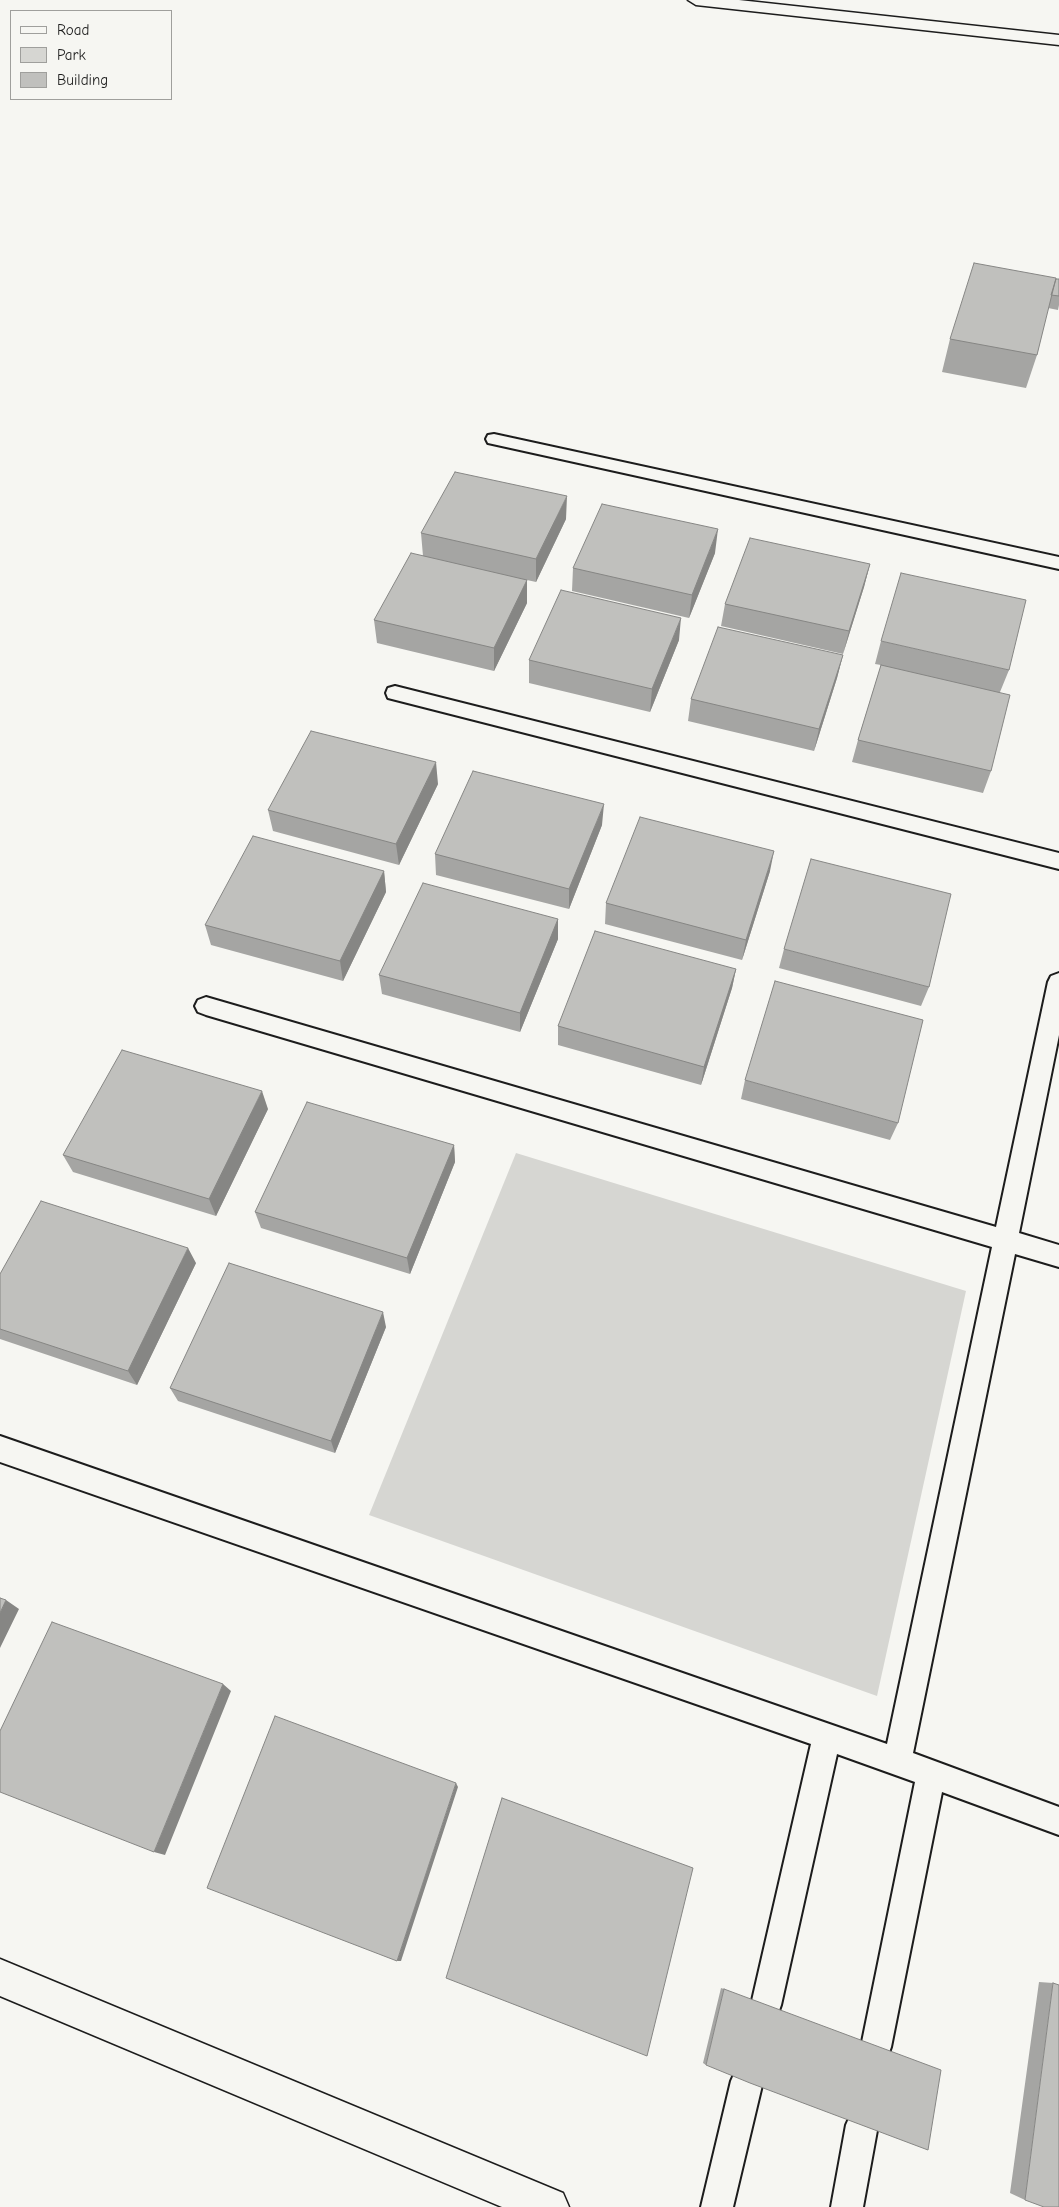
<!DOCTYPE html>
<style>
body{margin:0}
#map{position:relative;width:1059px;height:2207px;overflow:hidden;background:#f6f6f2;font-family:"Comic Neue",sans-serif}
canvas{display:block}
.legend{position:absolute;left:10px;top:10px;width:162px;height:90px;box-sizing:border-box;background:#f6f6f2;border:1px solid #9f9f9c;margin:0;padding:6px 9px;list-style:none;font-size:15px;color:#1c1c1c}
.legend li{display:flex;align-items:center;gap:10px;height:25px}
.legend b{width:25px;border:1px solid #9f9f9c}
</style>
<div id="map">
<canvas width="1059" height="2207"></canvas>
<ul class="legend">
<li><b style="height:6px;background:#f6f6f2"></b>Road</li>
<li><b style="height:14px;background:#d6d6d2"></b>Park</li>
<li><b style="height:14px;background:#c0c0bd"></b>Building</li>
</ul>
</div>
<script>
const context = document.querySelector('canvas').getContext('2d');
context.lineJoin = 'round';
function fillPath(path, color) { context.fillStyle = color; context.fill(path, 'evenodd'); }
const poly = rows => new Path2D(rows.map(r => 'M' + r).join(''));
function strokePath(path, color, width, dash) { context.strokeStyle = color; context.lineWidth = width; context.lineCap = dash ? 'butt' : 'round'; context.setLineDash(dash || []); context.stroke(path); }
const green = poly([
 [516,1153,966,1291,877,1696,369,1515]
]);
const service = poly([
 [494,434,1059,557,1059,569,488,443,486,439,488,435,494,434],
 [395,686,1059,853,1059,869,388,698,386,693,388,688,395,686],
 [1059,973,1059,1035,1019,1233,1059,1245,1059,1267,1015,1254,913,1753,1059,1807,1059,1835,942,1792,891,2047,887,2058,876,2062,865,2058,861,2047,915,1782,837,1754,781,2005,777,2016,766,2020,755,2016,751,2005,811,1744,0,1462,0,1436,887,1744,992,1247,206,1015,198,1012,195,1006,198,1000,206,997,996,1227,1048,982,1051,976,1059,973],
 [747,2065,758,2070,763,2081,733,2207,701,2207,731,2081,736,2070,747,2065],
 [862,2109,873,2114,878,2125,863,2207,831,2207,846,2125,851,2114,862,2109]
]);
const minor = poly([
 [688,0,739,0,1059,35,1059,45,696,5,688,0],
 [0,1959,563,2193,569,2207,502,2207,0,1996,0,1959]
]);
const wall = poly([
 [1056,279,1059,279,1059,305,1058,310,1048,308,1037,355,1026,388,942,372,950,339],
 [566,519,536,582,527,580,527,603,494,671,377,643,374,620,423,556,421,533],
 [715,553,689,618,572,591,573,568],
 [870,564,864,587,843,654,721,626,725,604],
 [679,640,650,712,529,683,529,660],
 [881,641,1009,670,1000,692,991,771,983,793,852,762,858,740,881,665,875,664],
 [843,655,837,678,814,751,688,721,691,699],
 [438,784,399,865,273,831,268,810],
 [602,825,569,909,436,875,435,854],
 [384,871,386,892,343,981,211,945,205,925],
 [770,871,742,960,605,924,606,903],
 [558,919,558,939,520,1032,382,994,379,975],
 [784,949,929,987,921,1006,779,968],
 [736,969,732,988,701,1085,558,1045,558,1026],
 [745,1080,898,1123,890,1140,741,1099],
 [268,1109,216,1216,73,1172,63,1155],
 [454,1145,455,1162,410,1274,261,1228,255,1212],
 [196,1263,137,1385,0,1339,0,1274],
 [386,1327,335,1453,178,1401,170,1388],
 [1039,1982,1053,1983,1025,2200,1010,2193],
 [721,1988,724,1989,706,2065,703,2063]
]);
const shadedWall = poly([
 [567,496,566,519,536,582,536,559],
 [718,529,715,553,689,618,692,595],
 [870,564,864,587,843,654,849,631],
 [527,580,527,603,494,671,494,648],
 [681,618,679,640,650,712,652,689],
 [843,655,837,678,814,751,819,729],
 [436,762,438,784,399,865,396,844],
 [604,804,602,825,569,909,569,889],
 [774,851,770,871,742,960,746,940],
 [384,871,386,892,343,981,340,961],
 [558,919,558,939,520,1032,520,1013],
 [736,969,732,988,701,1085,704,1067],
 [262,1091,268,1109,216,1216,209,1199],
 [454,1145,455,1162,410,1274,407,1258],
 [188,1248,196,1263,137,1385,128,1371],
 [383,1312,386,1327,335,1453,331,1441],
 [6,1600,19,1609,0,1648,0,1613],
 [223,1684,231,1691,165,1855,154,1852],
 [456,1783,458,1787,401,1961,397,1961]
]);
const building = poly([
 [974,263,1056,278,1037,355,950,339,974,263],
 [1056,279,1059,279,1059,296,1051,295,1056,279],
 [455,472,567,496,536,559,421,533,455,472],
 [602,504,718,529,692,595,573,568,602,504],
 [750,538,870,564,849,631,725,604,750,538],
 [411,553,527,580,494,648,374,620,411,553],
 [901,573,1026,600,1009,670,881,641,901,573],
 [561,590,681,618,652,689,529,660,561,590],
 [718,627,843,655,819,729,691,699,718,627],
 [881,665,1010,695,991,771,858,740,881,665],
 [311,731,436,762,396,844,268,810,311,731],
 [473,771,604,804,569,889,435,854,473,771],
 [640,817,774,851,746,940,606,903,640,817],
 [253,836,384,871,340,961,205,925,253,836],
 [811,859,951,894,929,987,784,949,811,859],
 [423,883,558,919,520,1013,379,975,423,883],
 [595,931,736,969,704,1067,558,1026,595,931],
 [775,981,923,1020,898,1123,745,1080,775,981],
 [122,1050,262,1091,209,1199,63,1155,122,1050],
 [307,1102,454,1145,407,1258,255,1212,307,1102],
 [41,1201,188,1248,128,1371,0,1329,0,1274,41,1201],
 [229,1263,383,1312,331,1441,170,1388,229,1263],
 [0,1598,6,1600,0,1613,0,1598],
 [52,1622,223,1684,154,1852,0,1792,0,1731,52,1622],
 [275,1716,456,1783,397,1961,207,1888,275,1716],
 [502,1798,693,1868,647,2056,446,1978,502,1798],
 [1053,1983,1059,1985,1059,2207,1044,2207,1025,2200,1053,1983],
 [724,1989,941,2070,928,2150,750,2083,706,2065,724,1989]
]);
fillPath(green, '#d6d6d2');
strokePath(service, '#1c1c1c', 4);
strokePath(minor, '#1c1c1c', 3);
fillPath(service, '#f6f6f2');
fillPath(minor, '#f6f6f2');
fillPath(wall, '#a5a5a3');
fillPath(shadedWall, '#868684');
fillPath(building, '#c0c0bd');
strokePath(building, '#868684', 1);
</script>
